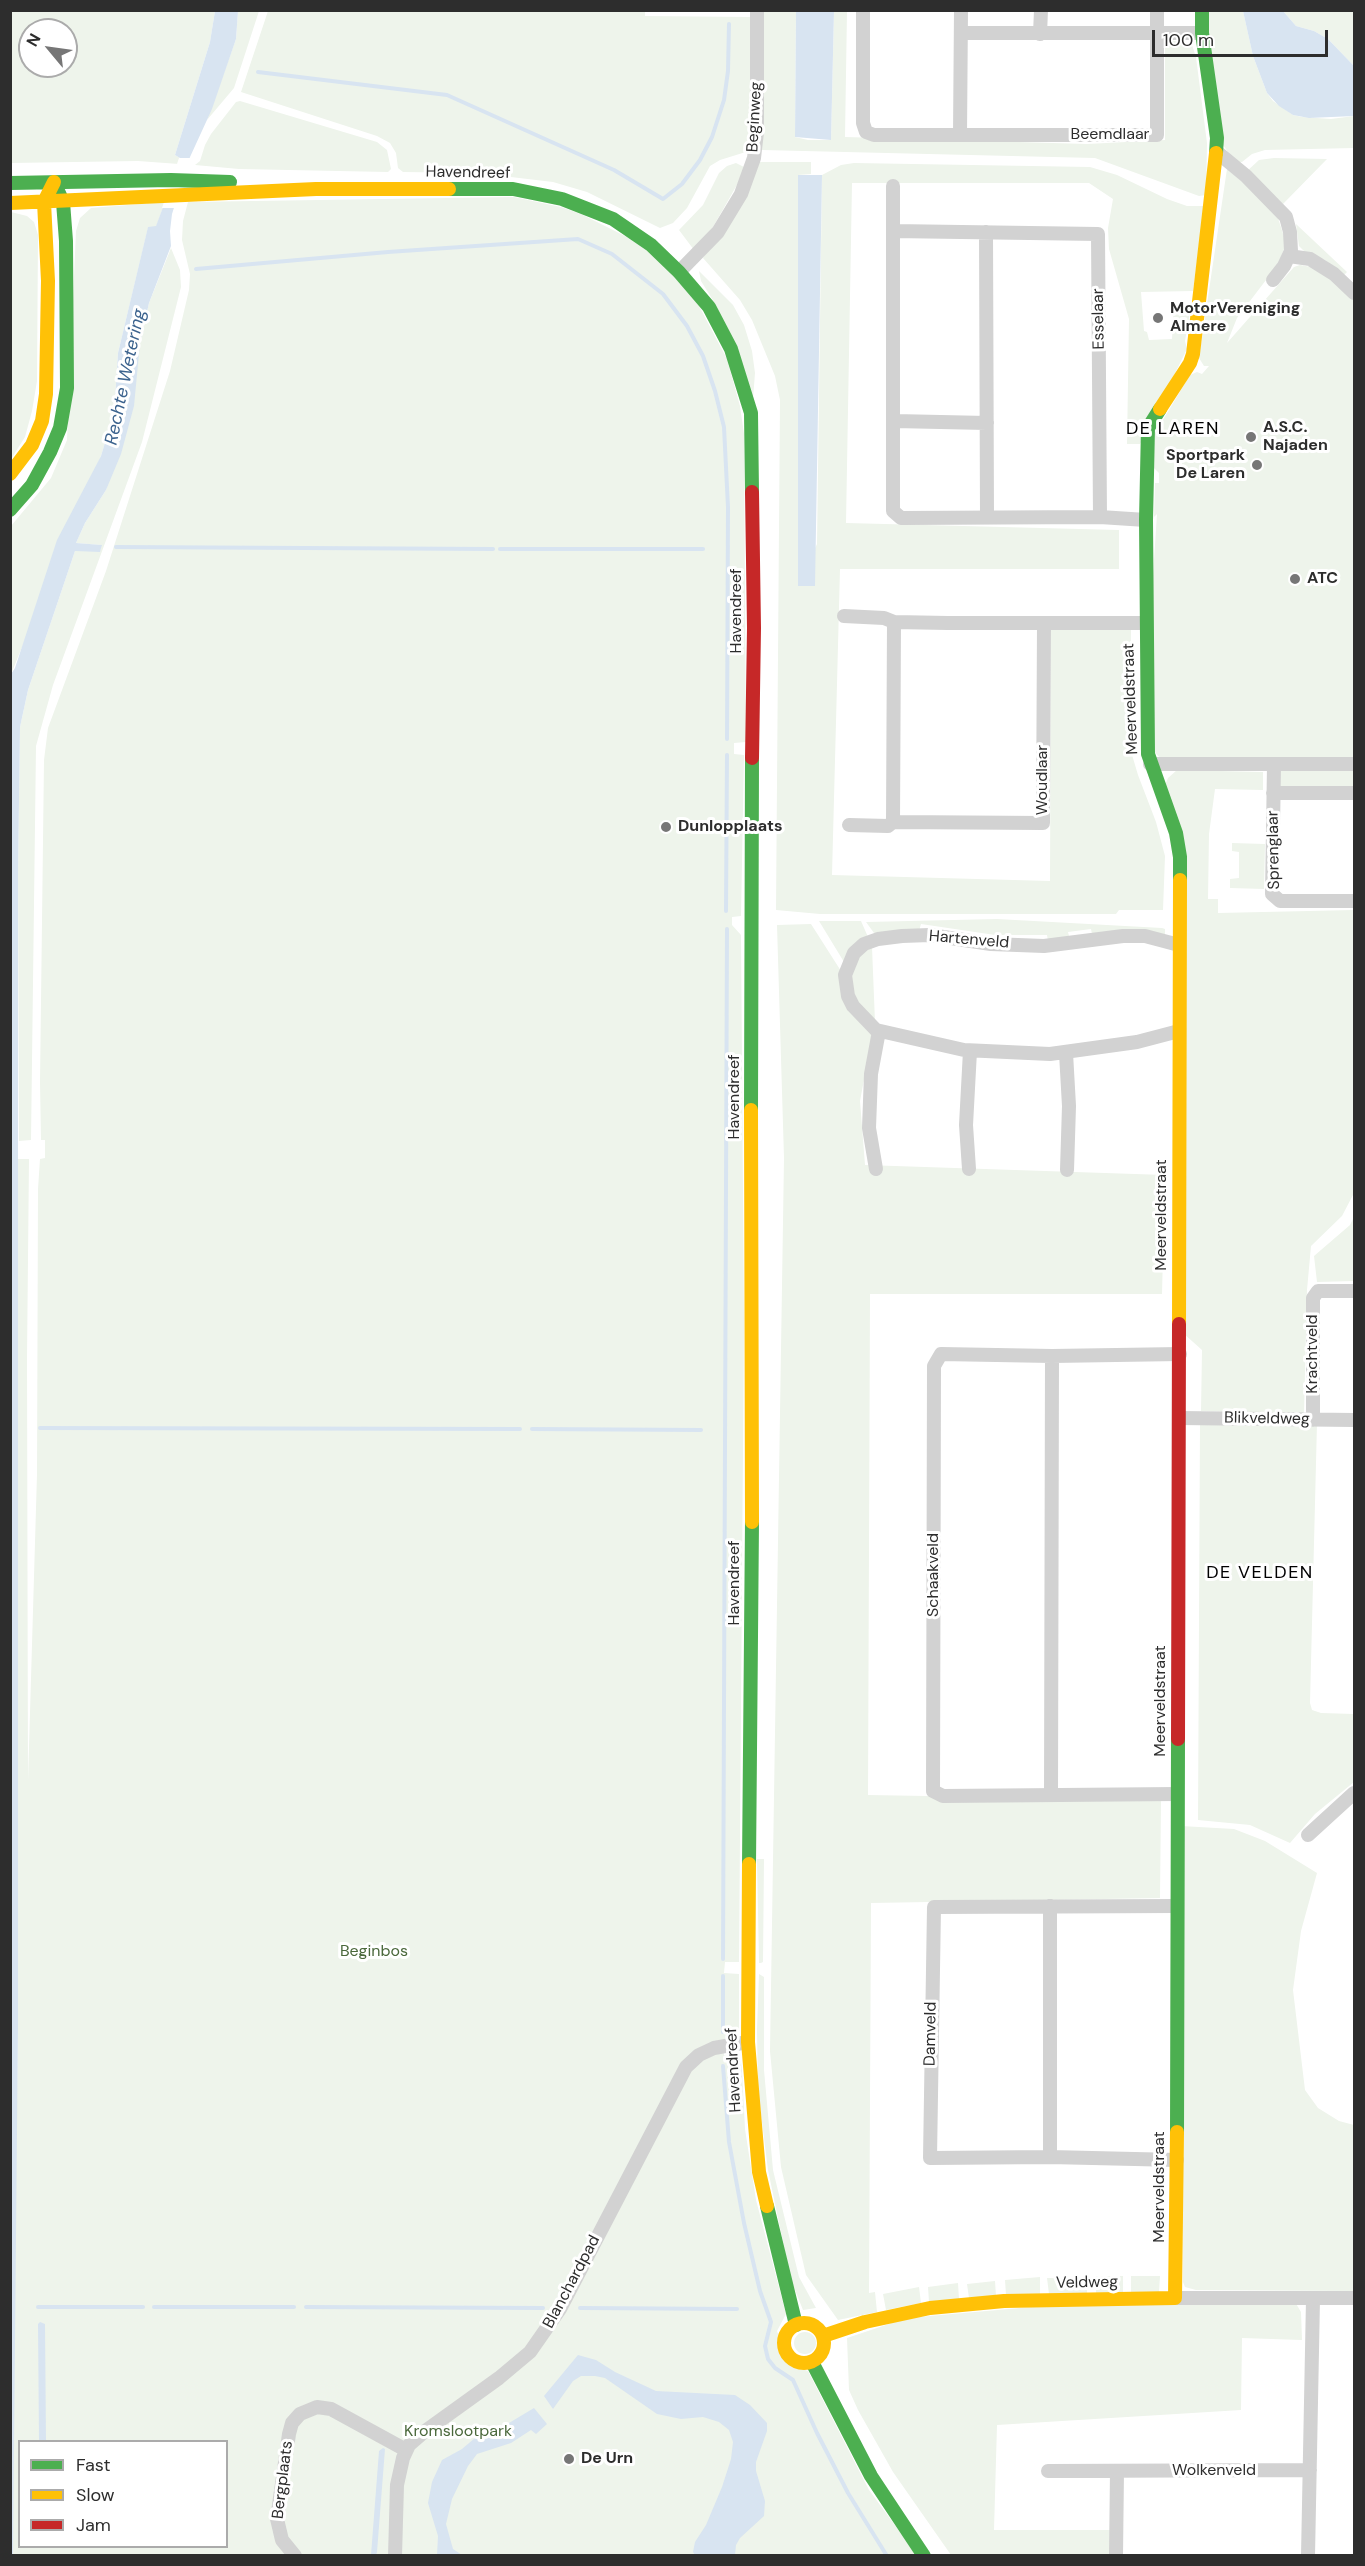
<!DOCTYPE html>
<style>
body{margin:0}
#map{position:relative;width:1365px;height:2566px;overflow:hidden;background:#fff;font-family:"DM Sans",sans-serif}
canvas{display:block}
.frame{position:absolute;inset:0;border:12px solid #2d2d2d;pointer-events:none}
.legend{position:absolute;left:18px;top:2440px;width:210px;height:108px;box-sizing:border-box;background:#fff;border:2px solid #ababab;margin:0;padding:8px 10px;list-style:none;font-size:18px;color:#2d2d2d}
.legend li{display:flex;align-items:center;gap:12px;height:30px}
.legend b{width:30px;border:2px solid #ababab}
.north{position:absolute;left:18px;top:18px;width:60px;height:60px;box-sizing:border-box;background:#fff;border:2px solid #ababab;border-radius:50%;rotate:299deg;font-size:16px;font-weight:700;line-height:24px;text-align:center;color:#2d2d2d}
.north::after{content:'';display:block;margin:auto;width:21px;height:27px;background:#767676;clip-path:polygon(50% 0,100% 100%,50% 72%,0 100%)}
.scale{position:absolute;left:1152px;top:30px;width:176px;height:27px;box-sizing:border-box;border:3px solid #2d2d2d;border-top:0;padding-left:8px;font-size:18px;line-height:21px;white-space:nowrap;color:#2d2d2d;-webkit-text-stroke:4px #fff;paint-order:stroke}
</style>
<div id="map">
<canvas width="1365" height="2566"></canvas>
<div class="frame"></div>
<ul class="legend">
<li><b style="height:8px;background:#4caf50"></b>Fast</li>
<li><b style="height:8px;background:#ffc107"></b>Slow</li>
<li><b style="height:8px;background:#c62828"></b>Jam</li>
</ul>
<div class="north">N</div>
<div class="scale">100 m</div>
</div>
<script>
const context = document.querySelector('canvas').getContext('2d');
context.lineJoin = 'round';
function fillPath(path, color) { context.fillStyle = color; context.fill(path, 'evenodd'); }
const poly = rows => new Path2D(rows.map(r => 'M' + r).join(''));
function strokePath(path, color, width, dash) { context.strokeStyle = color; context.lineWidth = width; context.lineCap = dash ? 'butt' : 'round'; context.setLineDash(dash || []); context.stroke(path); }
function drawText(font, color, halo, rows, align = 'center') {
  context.font = font + ' "DM Sans",sans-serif'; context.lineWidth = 6; context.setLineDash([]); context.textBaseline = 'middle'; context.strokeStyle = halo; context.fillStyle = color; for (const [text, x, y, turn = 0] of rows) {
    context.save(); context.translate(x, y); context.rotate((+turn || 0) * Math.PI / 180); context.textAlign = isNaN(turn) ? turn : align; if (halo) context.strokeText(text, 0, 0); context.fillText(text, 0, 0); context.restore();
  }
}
const green = poly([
 [645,10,645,16,752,17,749,151,720,160,710,166,687,208,673,223,660,228,587,192,553,182,477,173,403,172,398,168,396,153,390,143,377,136,241,92,268,11],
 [10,11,215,11,210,42,175,155,180,158,179,164,138,161,11,163],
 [30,30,66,30,66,66,30,66],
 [238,11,259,11,234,88,207,120,236,39],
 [762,11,796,11,795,137,808,140,831,140,834,11,847,11,845,137,1087,144,1165,140,1165,45,1170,40,1192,45,1196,57,1207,143,1206,195,1199,196,1095,158,762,150,759,148],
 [1205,11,1243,11,1253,56,1267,93,1273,101,1293,115,1302,117,1331,119,1354,116,1354,148,1265,150,1252,154,1242,162,1238,162,1230,155,1221,142],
 [1283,11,1354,11,1354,66,1328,39,1314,31,1296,26],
 [240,101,377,142,387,150,391,169,388,172,239,169,195,165,200,161,205,145,211,134,236,102],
 [1274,158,1327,159,1283,204,1246,172,1259,160],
 [756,162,811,162,811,174,798,175,798,586,817,544,822,175,841,165,854,163,1090,167,1117,175,1167,199,1187,206,1204,206,1193,291,1141,292,1144,331,1147,332,1149,340,1172,339,1174,305,1191,306,1185,341,1187,349,1140,444,1127,444,1129,319,1109,249,1108,228,1113,199,1089,183,852,183,846,523,1119,530,1119,569,840,569,832,875,1050,881,1051,627,1131,623,1130,748,1138,775,1156,822,1165,856,1163,910,1119,910,1116,914,820,914,776,910,780,400,775,376,752,320,740,300,703,258],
 [736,163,744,167,738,183,713,227,694,250,679,230,703,205,719,173,727,166],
 [1227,169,1256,193,1278,218,1286,243,1279,263,1237,318,1227,343,1294,267,1300,265,1311,267,1334,281,1354,300,1354,760,1160,758,1152,749,1150,623,1157,514,1154,517,1155,483,1159,483,1159,473,1153,467,1155,433,1190,375,1197,372,1202,374,1209,366,1204,366,1199,358],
 [514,197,561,207,581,214,633,240,660,261,698,304,727,359,740,406,744,434,746,742,734,743,734,754,744,755,741,916,732,917,732,925,741,935,744,1323,739,1962,725,1962,724,1973,739,1974,739,2029,731,2038,724,2041,724,2055,732,2056,741,2062,742,2070,745,2129,756,2200,786,2314,777,2331,790,2365,808,2371,869,2490,917,2555,11,2556,18,2026,18,1159,29,1159,27,1358,28,1781,37,1474,38,1189,40,1159,45,1158,45,1140,41,1140,40,1082,44,760,48,728,106,571,170,371,189,290,190,274,182,240,183,221,188,202],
 [20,2442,226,2442,226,2546,20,2546],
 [165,202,156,227,148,228,118,353,115,399,110,426,101,456,11,674,11,526,51,478,67,440,76,231,80,218,91,208],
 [11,212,27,216,34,222,38,235,37,381,32,411,25,437,11,459],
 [1296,224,1347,272,1344,275,1325,260,1305,252,1299,246],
 [171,248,180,270,181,287,142,442,53,685,36,746,31,1140,19,1141,18,873,20,727,28,690,75,551,100,551,101,545,76,543,85,523,106,490,149,303],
 [699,271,733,305,744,325,752,351,755,373,753,399,714,302,701,281],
 [1280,769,1354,770,1354,786,1280,786],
 [1177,770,1263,772,1263,790,1215,789,1209,834,1208,899,1218,899,1218,913,1354,910,1354,1193,1342,1216,1311,1246,1307,1290,1304,1414,1201,1411,1202,1350,1183,1333,1185,928,1165,785,1168,778],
 [1232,843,1265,844,1264,889,1230,888,1230,879,1239,878,1239,852,1232,851],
 [997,919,1162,928,1165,929,1165,936,1092,934,1091,929,1068,932,1069,936,1048,941,1047,935,995,935,921,924,919,931,874,933,866,922],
 [819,921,861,921,868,937,844,962],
 [811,924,841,971,873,1032,860,1101,865,1165,1165,1175,1162,1294,870,1294,868,1795,1161,1800,1160,1898,871,1903,869,2293,875,2292,877,2312,838,2320,806,2275,781,2167,770,2051,784,1158,777,925],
 [872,947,875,1022,859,1008,850,983,855,960,864,950],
 [1354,1217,1354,1281,1317,1282,1314,1256,1350,1225],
 [1200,1422,1317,1423,1310,1703,1312,1710,1321,1713,1354,1714,1354,1782,1315,1814,1290,1843,1250,1825,1198,1820],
 [1181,1826,1234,1829,1265,1841,1317,1873,1301,1931,1293,1990,1305,2090,1318,2108,1339,2121,1354,2125,1354,2291,1196,2290,1185,2287,1183,2282],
 [757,1859,764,1859,763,1962,761,1963,759,1963],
 [759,1974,764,1977,764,2070,773,2170,799,2277,816,2308,803,2310,791,2280,768,2170,758,2090,757,2030],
 [1096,2276,1123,2276,1123,2293,1096,2293],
 [1131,2276,1160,2276,1159,2292,1131,2292],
 [1040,2277,1040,2294,1006,2295,1005,2280],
 [1047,2278,1087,2278,1087,2294,1049,2294],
 [995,2281,996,2296,969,2298,967,2284],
 [958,2283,959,2299,929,2302,928,2287],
 [919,2287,921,2303,886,2310,883,2294],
 [1295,2302,1301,2312,1302,2340,1242,2338,1241,2410,997,2425,994,2530,1110,2530,1111,2555,951,2555,893,2472,858,2410,849,2390,847,2338,907,2318,1043,2306],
 '794 2343a11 11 0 1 1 22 0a11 11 0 1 1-22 0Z'
]);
const water = poly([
 [215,11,238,11,236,39,212,109,190,157,172,214,170,231,171,246,149,303,140,343,134,406,121,454,106,490,85,523,76,543,102,545,101,548,100,552,75,551,28,690,20,727,18,873,18,2026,13,2555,11,2556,11,674,15,668,57,540,101,456,110,426,115,399,118,353,148,227,156,226,179,164,180,158,175,155,210,42],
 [796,11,834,11,831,140,795,137],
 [1243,11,1283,11,1296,26,1314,31,1328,39,1354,66,1354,116,1309,118,1293,115,1279,106,1267,93,1253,56],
 [798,175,822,175,815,586,798,586],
 [40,2322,45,2324,46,2442,39,2441,38,2324],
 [578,2355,596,2360,615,2372,656,2391,735,2395,750,2405,767,2423,767,2431,756,2462,756,2471,765,2501,764,2516,740,2538,736,2545,735,2555,695,2555,693,2552,695,2542,706,2525,722,2487,731,2459,733,2442,729,2430,719,2422,703,2417,681,2419,657,2414,605,2378,595,2376,581,2376,573,2381,553,2409,544,2396],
 [534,2408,547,2424,536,2434,531,2430,511,2443,477,2454,468,2466,452,2499,446,2524,453,2549,462,2555,437,2555,438,2536,428,2503,432,2482,442,2460,462,2449,475,2438,504,2426],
 [383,2448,385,2449,377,2552,376,2555,371,2555,379,2451]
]);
const pier = poly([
 [179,158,193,158,177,208,162,208]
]);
const stream = poly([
 [258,72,447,95,614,170,663,199,682,184,700,160,712,137,724,100,728,71,729,24],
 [196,269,388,252,578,239,612,254,663,294,687,326,703,356,715,391,724,427,728,507,727,739],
 [116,547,493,549],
 [500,549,703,549],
 [726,911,727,755],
 [40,1428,520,1429],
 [532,1429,701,1430],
 [723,1959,727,929],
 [723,2032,723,1976],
 [723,2066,729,2142,744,2223,760,2291,771,2322,765,2346,768,2359,775,2368,793,2380,817,2433,848,2493,887,2556],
 [38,2307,143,2307],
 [154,2307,294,2307],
 [306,2307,543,2308],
 [580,2308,737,2309]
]);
const street = poly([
 [863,10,863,123,866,132,874,135,1157,135,1157,10],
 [961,33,1202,33],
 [1040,34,1041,10],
 [960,134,961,10],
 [1217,152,1246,176,1286,217,1290,232,1291,251,1284,266,1273,280],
 [893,186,893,511,901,518,1100,517,1146,520],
 [893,231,1098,234,1100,517],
 [986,232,987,517],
 [1289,256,1310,259,1334,274,1354,293],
 [679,272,718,232,741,194,754,158,757,132,757,10],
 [894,421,987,423],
 [844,616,884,618,894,622],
 [1044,623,1043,823,893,822,894,622,948,623,1145,623],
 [1150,764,1354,764],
 [1274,765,1272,894,1280,901,1354,901],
 [1273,793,1354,793],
 [849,825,888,826,893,822],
 [1179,1031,1137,1042,1050,1054,964,1050,876,1030,853,1006,848,996,845,975,854,953,864,944,878,939,902,936,930,935,991,944,1044,946,1123,936,1145,936,1179,945],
 [1066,1053,1069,1106,1067,1170],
 [876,1169,869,1128,871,1074,879,1031],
 [969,1169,966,1125,970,1051],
 [1179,1418,1354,1420],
 [1313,1420,1313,1298,1318,1291,1354,1291],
 [1177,1794,943,1796,933,1791,934,1366,941,1354,1052,1356,1180,1354],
 [1051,1795,1052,1356],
 [1308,1835,1354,1793],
 [1050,2157,1050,1906],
 [1177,2160,1050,2157,930,2158,934,1907,1177,1906],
 [1175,2298,1354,2298],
 [1048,2471,1310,2470],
 [295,2556,282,2540,277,2519,289,2434,292,2423,300,2414,317,2407,331,2409,406,2450],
 [395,2556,397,2485,403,2458,409,2445,424,2432,499,2378,530,2352,560,2309,686,2067,699,2055,714,2048,748,2042],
 [1116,2556,1117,2471],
 [1308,2556,1313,2299]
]);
const fast = poly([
 [1202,10,1202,33,1217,138,1216,153],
 [10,183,171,180,230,182],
 [449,189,513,189,562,199,613,219,651,245,679,272,709,307,731,349,751,413,752,492],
 [1160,409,1148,428,1146,520,1148,754,1176,833,1180,857,1180,880],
 [10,510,32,485,50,452,60,428,67,388,66,241,63,202,54,182],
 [751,1110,752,758],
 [749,1864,752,1522],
 [1177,2132,1178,1739],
 [767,2206,796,2325],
 [812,2362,871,2476,924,2556]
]);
const slow = poly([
 [10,203,316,189,449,189],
 [1160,409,1190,363,1193,354,1216,153],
 [10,474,32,445,42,421,46,394,48,281,44,202,54,182],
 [751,1110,752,1522],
 [1179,1324,1180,880],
 [749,1864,748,2042,759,2172,767,2206],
 '784 2343a20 20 0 1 1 40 0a20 20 0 1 1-40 0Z',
 [823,2336,865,2322,930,2308,1004,2301,1175,2298,1177,2132]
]);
const jam = poly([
 [752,492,754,628,752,758],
 [1178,1739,1179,1324]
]);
const markers = [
 [1158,318,6,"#767676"],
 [1251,437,6,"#767676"],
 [1257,465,6,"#767676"],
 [1295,579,6,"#767676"],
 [666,827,6,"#767676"],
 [569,2459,6,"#767676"]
];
const streetNames = [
 ["Beginweg",755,117,-87],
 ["Beemdlaar",1110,135],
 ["Havendreef",468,173,1],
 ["Esselaar",1099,319,-91],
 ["Havendreef",737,611,-90],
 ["Meerveldstraat",1131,699,-92],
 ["Woudlaar",1043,780,-90],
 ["Sprenglaar",1274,850,-91],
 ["Hartenveld",969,940,5],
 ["Havendreef",735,1097,-90],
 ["Meerveldstraat",1162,1215,-90],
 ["Krachtveld",1313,1354,-90],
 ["Blikveldweg",1267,1419,1],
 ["Schaakveld",934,1575,-90],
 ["Havendreef",735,1583,-90],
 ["Meerveldstraat",1161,1701,-90],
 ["Damveld",931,2034,-89],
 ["Havendreef",734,2070,-93],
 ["Meerveldstraat",1160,2187,-90],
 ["Blanchardpad",572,2282,-62],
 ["Veldweg",1087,2283,-1],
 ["Wolkenveld",1214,2471],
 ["Bergplaats",283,2480,-83]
];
const poiNames = [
 ["MotorVereniging",1170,309],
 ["Almere",1170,327],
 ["A.S.C.",1263,428],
 ["Najaden",1263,446],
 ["Sportpark",1245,456,"right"],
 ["De Laren",1245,474,"right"],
 ["ATC",1307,579],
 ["Dunlopplaats",678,827],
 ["De Urn",581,2459]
];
const parkNames = [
 ["Beginbos",374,1952],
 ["Kromslootpark",458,2432]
];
const waterNames = [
 ["Rechte Wetering",126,377,-78]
];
const neighbourhoodNames = [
 ["DE LAREN",1173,429],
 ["DE VELDEN",1260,1573]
];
fillPath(green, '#eef4eb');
fillPath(water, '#d8e4f1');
fillPath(pier, '#fff');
strokePath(stream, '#d8e4f1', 4);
strokePath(street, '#d2d2d2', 14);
strokePath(fast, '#4caf50', 14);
strokePath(slow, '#ffc107', 14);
strokePath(jam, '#c62828', 14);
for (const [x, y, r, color] of markers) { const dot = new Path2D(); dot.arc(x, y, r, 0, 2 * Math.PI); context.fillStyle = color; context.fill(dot); strokePath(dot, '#fff', 2); }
drawText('16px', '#2d2d2d', '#fff', streetNames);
drawText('bold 16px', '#2d2d2d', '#fff', poiNames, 'left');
drawText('16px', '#4a683b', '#fff', parkNames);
drawText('italic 18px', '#3c638e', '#fff', waterNames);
context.letterSpacing = '1.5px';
drawText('18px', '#000', '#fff', neighbourhoodNames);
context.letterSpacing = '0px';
</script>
